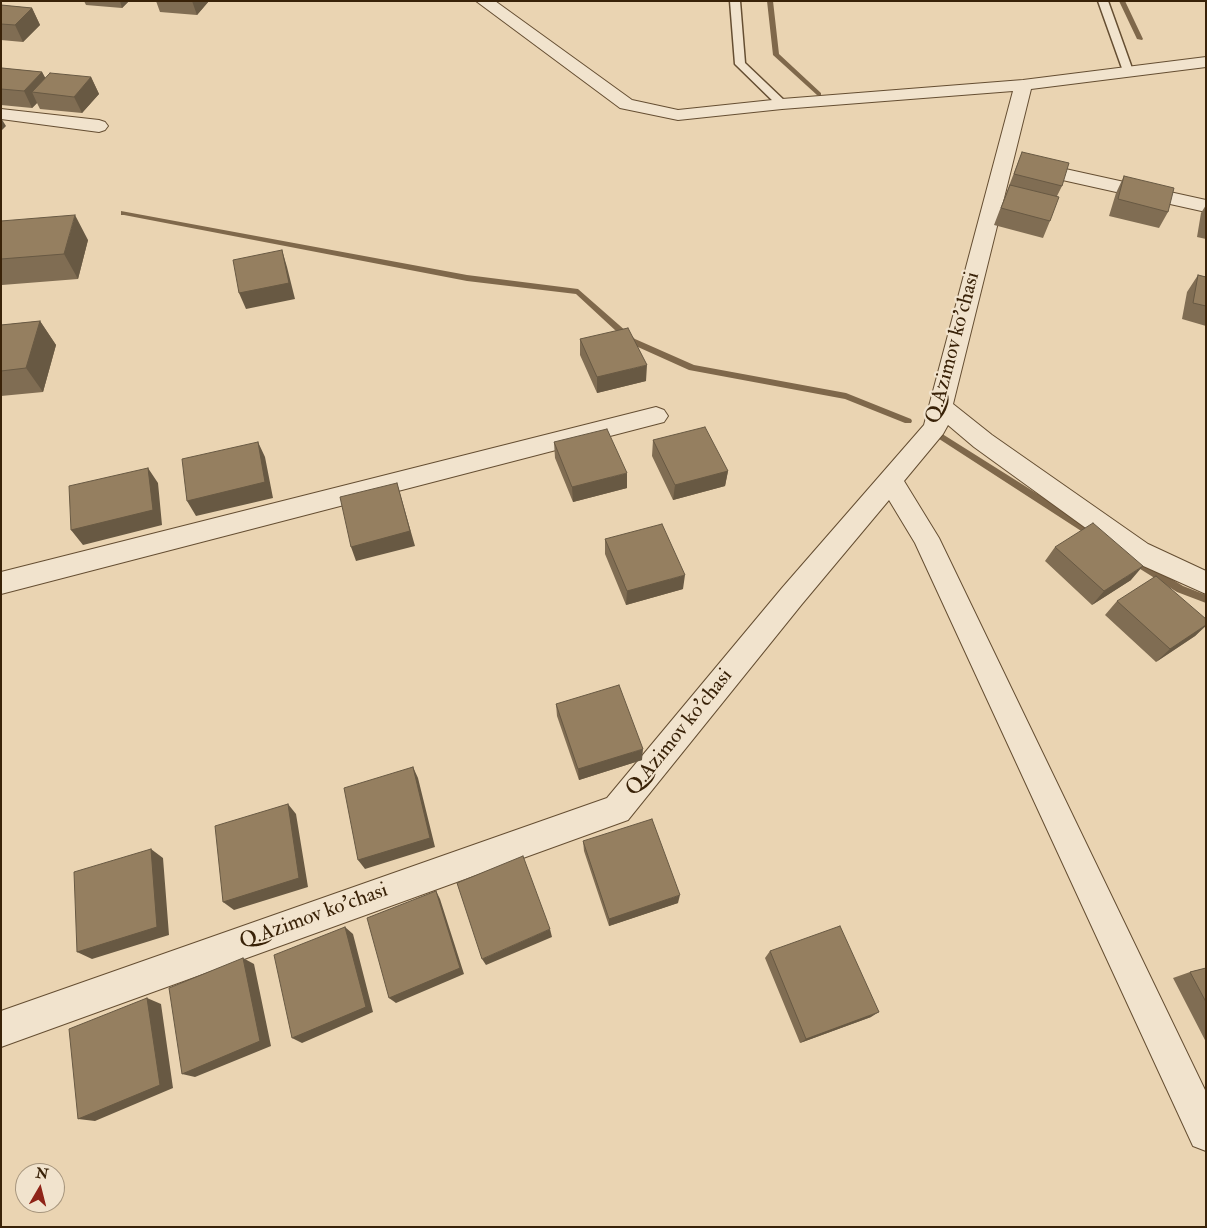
<!DOCTYPE html>
<style>
body{margin:0}
#map{position:relative;width:1207px;height:1228px;overflow:hidden;background:#ead4b2;font-family:"IM FELL Double Pica",serif}
canvas{display:block}
.frame{position:absolute;inset:0;border:2px solid #392208;pointer-events:none}
.north{position:absolute;left:15px;top:1163px;width:50px;height:50px;box-sizing:border-box;background:#f1e3cd;border:1px solid #a7967e;border-radius:50%;rotate:8deg;font-size:14px;font-weight:700;line-height:20px;text-align:center;color:#392208}
.north::after{content:'';display:block;margin:auto;width:18px;height:22px;background:#8f2418;clip-path:polygon(50% 0,100% 100%,50% 72%,0 100%)}
</style>
<div id="map">
<canvas width="1207" height="1228"></canvas>
<div class="frame"></div>
<div class="north">N</div>
</div>
<script>
const context = document.querySelector('canvas').getContext('2d');
context.lineJoin = 'round';
const poly = rows => new Path2D(rows.map(r => 'M' + r).join(''));
function fillPath(path, color) { context.fillStyle = color; context.fill(path, 'evenodd'); }
function strokePath(path, color, width, dash) { context.strokeStyle = color; context.lineWidth = width; context.lineCap = dash ? 'butt' : 'round'; context.setLineDash(dash || []); context.stroke(path); }
function drawText(font, color, halo, rows, align = 'center') {
  context.font = font + ' "IM FELL Double Pica",serif'; context.lineWidth = 4.5; context.setLineDash([]); context.textBaseline = 'middle'; context.strokeStyle = halo; context.fillStyle = color; for (const [text, x, y, turn = 0] of rows) {
    context.save(); context.translate(x, y); context.rotate((+turn || 0) * Math.PI / 180); context.textAlign = isNaN(turn) ? turn : align; if (halo) context.strokeText(text, 0, 0); context.fillText(text, 0, 0); context.restore();
  }
}
const stream = poly([
 [767,1,773,1,779,54,821,93,821,95,817,95,773,55,767,1],
 [1119,1,1125,1,1143,39,1142,40,1137,39,1119,1],
 [121,211,467,275,578,289,635,339,694,365,846,393,911,419,912,421,911,423,905,423,845,399,689,370,629,343,576,294,467,281,124,215,121,215,121,211],
 [936,430,1098,532,1100,535,1098,538,1092,538,933,435,932,433,936,430],
 [1132,555,1183,586,1206,595,1206,603,1177,592,1129,562,1127,559,1129,556,1132,555]
]);
const service = poly([
 [730,1,740,1,745,63,786,102,787,104,786,106,778,106,735,64,730,1],
 [1098,1,1108,1,1133,71,1132,73,1128,74,1123,71,1098,1]
]);
const minor = poly([
 [476,1,495,1,632,100,678,110,782,99,1023,80,1206,57,1206,67,1031,89,953,404,992,435,1148,544,1206,571,1206,594,1130,560,974,447,948,425,943,434,904,481,939,538,1206,1092,1206,1151,1193,1146,915,543,889,500,802,604,628,820,1,1047,1,1011,607,798,782,588,924,425,1013,91,782,109,678,120,620,108,476,1],
 [1,109,99,120,105,122,108,126,105,130,99,132,1,119,1,109],
 [1029,161,1206,200,1206,212,1022,171,1019,167,1022,163,1029,161],
 [656,407,664,410,668,416,664,422,1,594,1,572,656,407]
]);
const wall = poly([
 [84,1,129,1,122,8,86,5],
 [156,1,209,1,197,15,160,12],
 [1,5,32,8,40,25,23,42,1,40],
 [1,68,42,72,45,78,91,77,99,94,82,113,40,109,37,103,32,108,1,105],
 [1022,152,1062,186,1057,196,1050,221,1043,238,994,225],
 [1124,176,1168,212,1159,228,1109,216,1116,193],
 [1206,205,1206,239,1197,237,1201,213],
 [1,221,88,240,78,279,2,285,1,283],
 [1198,275,1206,277,1206,326,1182,319,1187,292],
 [40,321,56,345,43,392,1,396,1,325],
 [580,339,646,381,597,393,580,355],
 [653,440,728,471,725,486,673,500,652,456],
 [554,442,627,488,573,502,555,458],
 [605,539,683,589,626,605,605,554],
 [1055,547,1131,580,1092,605,1045,561],
 [1117,601,1206,619,1206,626,1195,636,1156,662,1105,615],
 [556,704,642,760,579,780,557,716],
 [583,841,678,903,609,926,584,851],
 [770,951,871,1017,800,1043,765,958],
 [1206,968,1206,1042,1173,978,1190,972]
]);
const shadedWall = poly([
 [120,1,129,1,122,8],
 [192,1,209,1,197,15],
 [32,8,40,25,23,42,15,25],
 [42,72,51,88,32,92,37,103,32,108,24,91],
 [91,77,99,94,82,113,74,97],
 [1,118,6,126,1,131],
 [75,215,88,240,78,279,64,254],
 [282,250,287,267,295,299,246,309,239,293],
 [40,321,56,345,43,392,26,368],
 [647,365,646,381,597,393,597,377],
 [258,442,265,457,273,498,196,516,187,501],
 [148,468,158,483,162,525,83,545,71,530],
 [728,471,725,486,673,500,675,485],
 [627,473,627,488,573,502,572,487],
 [397,483,415,546,356,561,351,547],
 [1143,566,1131,580,1092,605,1104,591],
 [685,575,683,589,626,605,627,591],
 [1206,625,1195,636,1156,662,1170,649],
 [643,749,642,760,579,780,578,769],
 [413,767,418,778,435,847,365,869,358,860],
 [288,804,296,814,308,887,234,910,223,902],
 [151,849,163,858,169,935,92,959,77,952],
 [436,891,440,899,464,974,396,1003,389,998],
 [680,895,678,903,609,926,609,919],
 [345,927,353,934,373,1012,302,1043,292,1038],
 [550,929,552,937,486,965,482,959],
 [243,958,254,964,271,1046,195,1077,182,1074],
 [147,998,161,1004,173,1088,95,1121,78,1119],
 [879,1012,871,1017,800,1043,806,1039]
]);
const building = poly([
 [1,5,32,8,15,25,1,24,1,5],
 [1,68,2,68,42,72,24,91,1,89,1,68],
 [50,73,91,77,74,97,32,92,50,73],
 [1022,152,1069,163,1062,186,1014,174,1022,152],
 [1124,176,1174,188,1168,212,1118,199,1124,176],
 [1010,185,1059,197,1050,221,1001,208,1010,185],
 [75,215,64,254,1,259,1,221,75,215],
 [282,250,289,283,239,293,233,260,282,250],
 [1198,275,1206,277,1206,306,1193,303,1198,275],
 [40,321,26,368,1,371,1,325,40,321],
 [628,328,647,365,597,377,580,339,628,328],
 [705,427,728,471,675,485,653,440,705,427],
 [607,429,627,473,572,487,554,442,607,429],
 [258,442,265,482,187,501,182,459,258,442],
 [148,468,153,510,71,530,69,486,148,468],
 [397,483,410,531,351,547,340,497,397,483],
 [1093,523,1143,566,1104,591,1055,547,1093,523],
 [662,524,685,575,627,591,605,539,662,524],
 [1156,576,1206,619,1206,625,1170,649,1117,601,1156,576],
 [619,685,643,749,578,769,556,704,619,685],
 [413,767,430,838,358,860,344,788,413,767],
 [288,804,299,878,223,902,215,826,288,804],
 [652,819,680,895,609,919,583,841,652,819],
 [151,849,157,927,77,952,74,872,151,849],
 [523,856,550,929,482,959,457,883,523,856],
 [436,891,460,968,389,998,367,918,436,891],
 [840,926,879,1012,806,1039,770,951,840,926],
 [345,927,366,1007,292,1038,274,955,345,927],
 [243,958,260,1041,182,1074,169,988,243,958],
 [1206,968,1206,1002,1190,972,1206,968],
 [147,998,160,1085,78,1119,69,1029,147,998]
]);
const streetNames = [
 ["Q.Azimov ko'chasi",954,348,-75],
 ["Q.Azimov ko'chasi",680,733,-51],
 ["Q.Azimov ko'chasi",314,917,-20]
];
fillPath(stream, '#7f684b');
strokePath(service, '#654e32', 3);
strokePath(minor, '#654e32', 2);
fillPath(service, '#f1e3cd');
fillPath(minor, '#f1e3cd');
fillPath(wall, '#806d53');
fillPath(shadedWall, '#685943');
fillPath(building, '#957f60');
strokePath(building, '#685943', 1);
drawText('21px', '#392208', '#f1e3cd', streetNames);
</script>
